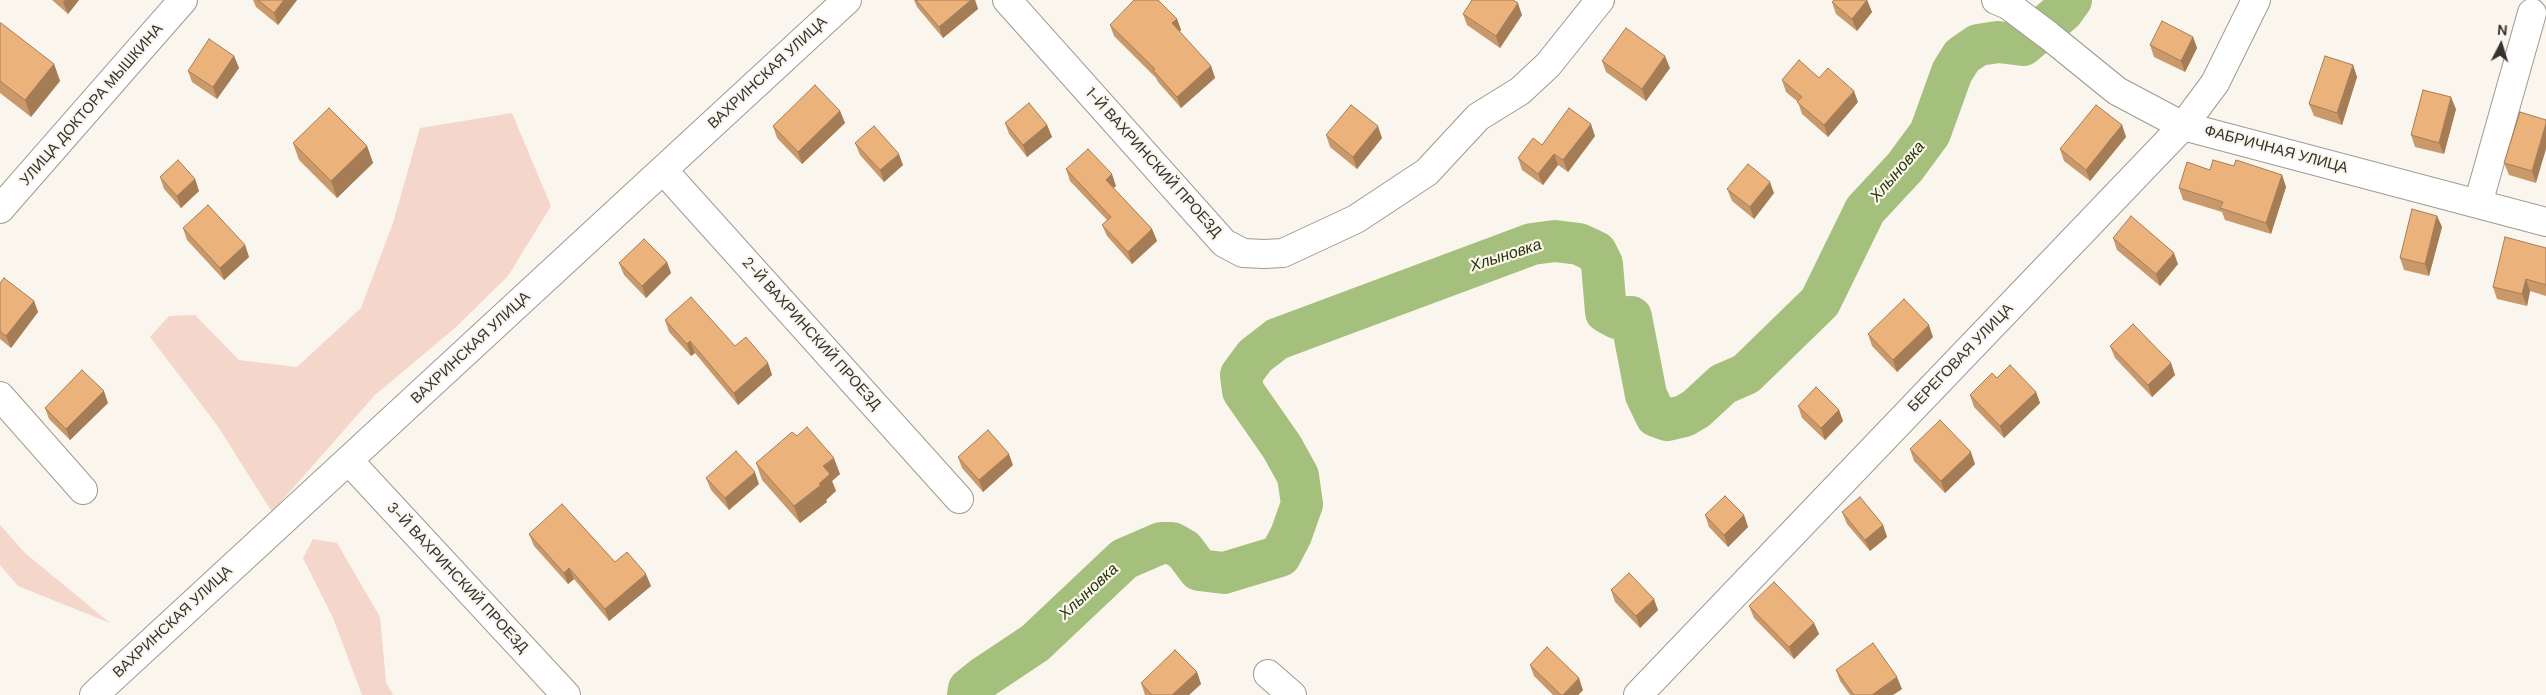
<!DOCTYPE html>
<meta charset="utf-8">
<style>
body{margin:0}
#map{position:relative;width:2546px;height:695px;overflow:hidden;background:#faf6ee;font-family:"DM Sans",sans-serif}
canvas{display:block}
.north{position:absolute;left:2476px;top:20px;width:50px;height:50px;-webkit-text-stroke:4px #faf6ee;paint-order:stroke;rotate:5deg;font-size:14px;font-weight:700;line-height:20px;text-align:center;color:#353330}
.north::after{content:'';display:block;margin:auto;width:18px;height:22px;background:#353330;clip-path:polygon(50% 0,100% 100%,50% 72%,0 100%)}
</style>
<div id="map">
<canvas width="2546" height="695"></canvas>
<div class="north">N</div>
</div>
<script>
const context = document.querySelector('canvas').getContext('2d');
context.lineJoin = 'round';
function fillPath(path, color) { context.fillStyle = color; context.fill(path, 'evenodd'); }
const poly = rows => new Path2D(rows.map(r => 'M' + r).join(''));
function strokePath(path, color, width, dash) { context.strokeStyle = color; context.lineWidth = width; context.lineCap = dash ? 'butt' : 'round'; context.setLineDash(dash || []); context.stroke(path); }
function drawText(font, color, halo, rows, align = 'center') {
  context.font = font + ' "DM Sans",sans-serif'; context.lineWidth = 4.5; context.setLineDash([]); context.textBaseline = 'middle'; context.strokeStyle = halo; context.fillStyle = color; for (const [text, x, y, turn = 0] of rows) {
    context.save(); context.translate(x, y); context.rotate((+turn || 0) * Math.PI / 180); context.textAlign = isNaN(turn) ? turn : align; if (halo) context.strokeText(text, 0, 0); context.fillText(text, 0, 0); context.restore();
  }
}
const green = poly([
 [512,113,551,206,508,276,455,328,375,395,272,512,217,425,150,337,169,316,195,315,239,360,297,367,361,308,393,223,420,128],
 [0,525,25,553,110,623,18,586,0,565],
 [313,539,337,543,380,617,386,682,393,695,362,695,333,618,303,558]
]);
const river = poly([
 [968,695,969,689,984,677,1035,643,1124,559,1161,543,1172,543,1184,550,1199,570,1224,573,1280,556,1291,535,1302,504,1298,476,1282,447,1243,391,1241,375,1255,356,1277,339,1532,244,1555,241,1579,244,1596,252,1602,264,1606,312,1617,318,1631,317,1646,395,1656,416,1667,420,1684,416,1696,409,1723,384,1746,374,1820,302,1865,210,1905,167,1930,133,1952,72,1962,56,1978,45,1998,42,2023,45,2063,11,2071,0]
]);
const minor = poly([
 [1007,0,1224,243,1243,253,1264,254,1283,253,1356,219,1427,172,1478,117,1520,91,1548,65,1600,0],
 [1996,0,2008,5,2048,35,2117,91,2183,126,2546,222],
 [663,170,959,499],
 [2478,204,2532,13],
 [0,209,183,0],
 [0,396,83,490],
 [349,461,566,695],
 [1268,674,1292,695],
 [94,695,847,0],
 [1638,695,2183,126,2215,83,2256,0]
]);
const wall = poly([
 [52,0,79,0,68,14],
 [253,0,297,0,278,25,256,7],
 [914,0,975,0,978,9,943,38,917,7],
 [1867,0,1872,12,1857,31,1836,14,1832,2],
 [1463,14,1522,15,1500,48,1467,25],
 [1177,19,1181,30,1179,32,1211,66,1215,78,1181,108,1158,82,1156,78,1114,36,1110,25],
 [0,25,54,64,60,81,31,117,0,93],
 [2193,37,2197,48,2185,72,2154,57,2150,45],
 [234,56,239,68,217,99,192,82,188,71],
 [1602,61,1670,68,1646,101,1606,72],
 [2353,65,2357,77,2342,125,2314,116,2309,104],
 [1819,78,1858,102,1828,137,1802,114,1798,102,1786,92,1782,80],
 [2456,109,2444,154,2415,147,2411,135],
 [840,111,845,123,802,164,777,138,773,126],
 [2520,112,2536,183,2509,175,2504,163],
 [1005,123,1047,125,1052,137,1027,157,1009,134],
 [2122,125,2126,137,2090,181,2064,161,2060,149],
 [1326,135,1382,138,1357,169,1330,147],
 [1595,136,1568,172,1558,165,1543,185,1522,170,1518,158,1542,145],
 [293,143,367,146,373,163,337,198,299,160],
 [855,143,903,165,884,182,860,155],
 [2234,166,2282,175,2286,187,2271,234,2225,220,2222,212,2183,200,2179,188,2210,170],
 [1066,169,1116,186,1113,188,1152,229,1157,241,1132,264,1107,236,1102,225,1107,220,1070,181],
 [160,177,195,179,199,191,181,208,164,189],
 [1727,189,1774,193,1754,219,1732,201],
 [2437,216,2442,227,2429,276,2404,270,2400,258],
 [183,228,245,245,249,257,224,280,187,240],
 [2113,238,2178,264,2160,286,2117,250],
 [2546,248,2546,296,2530,291,2527,306,2497,299,2493,287],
 [667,262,671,273,646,298,624,275,619,263],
 [0,283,34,301,38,312,11,348,0,339],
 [665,320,735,346,768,363,772,375,738,405,695,353,691,356,669,332],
 [1868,334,1933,337,1897,372,1872,346],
 [2110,346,2171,363,2175,375,2152,397,2115,358],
 [2036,392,2040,403,2004,438,1974,407,1970,395],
 [108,403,70,440,49,419,45,408],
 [1798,406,1839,410,1843,421,1825,440,1802,418],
 [797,436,840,474,832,481,836,491,826,500,827,502,800,523,762,480,756,463],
 [1910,449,1975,464,1945,493,1914,461],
 [958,457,1013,465,983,492,962,468],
 [706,478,759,484,729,510,711,490],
 [1842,512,1883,525,1887,537,1870,551,1847,524],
 [1705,515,1744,515,1748,527,1728,547,1709,527],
 [529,534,615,562,651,586,609,621,574,579,568,584,534,546],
 [1611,590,1658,610,1640,628,1615,602],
 [1749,606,1814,623,1819,634,1794,659,1754,618],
 [1530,665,1583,690,1578,695,1553,695,1534,676],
 [1836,670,1902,689,1893,695,1850,695,1840,681],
 [1197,672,1201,684,1189,695,1145,695,1141,683]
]);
const shadedWall = poly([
 [65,0,79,0,68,14,63,2],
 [284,0,297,0,278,25,274,13],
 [971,0,975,0,978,9,943,38,939,27],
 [1867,0,1872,12,1857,31,1852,19],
 [1518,3,1522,15,1500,48,1496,36],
 [1177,19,1181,30,1176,35,1172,23],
 [2193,37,2197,48,2185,72,2181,61],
 [234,56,239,68,217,99,213,87],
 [1665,56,1670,68,1646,101,1642,89],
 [54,64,60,81,31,117,25,100],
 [2353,65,2357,77,2342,125,2337,113],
 [1211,66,1215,78,1181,108,1177,97],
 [1854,91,1858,102,1828,137,1824,125],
 [2451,97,2456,109,2444,154,2439,143],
 [840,111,845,123,802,164,798,152],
 [2546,123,2546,149,2536,183,2532,171],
 [1591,124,1595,136,1568,172,1563,160],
 [1047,125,1052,137,1027,157,1023,145],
 [2122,125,2126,137,2090,181,2086,170],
 [1378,126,1382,138,1357,169,1353,157],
 [367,146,373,163,337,198,331,181],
 [899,154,903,165,884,182,880,170],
 [1554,154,1558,165,1543,185,1538,174],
 [1112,174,1116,186,1110,191,1106,180],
 [2282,175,2286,187,2271,234,2266,223],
 [195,179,199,191,181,208,177,196],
 [1770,182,1774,193,1754,219,1750,207],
 [2437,216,2442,227,2429,276,2425,264],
 [1152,229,1157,241,1132,264,1128,252],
 [245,245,249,257,224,280,220,268],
 [2174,253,2178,264,2160,286,2156,274],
 [667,262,671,273,646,298,642,286],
 [2526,279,2530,291,2527,306,2522,294],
 [34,301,38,312,11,348,6,336],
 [1929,325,1933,337,1897,372,1893,360],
 [690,341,695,353,691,356,687,344],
 [768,363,772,375,738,405,734,393],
 [2171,363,2175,375,2152,397,2148,385],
 [104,391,108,403,70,440,66,429],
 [2036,392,2040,403,2004,438,2000,426],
 [1839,410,1843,421,1825,440,1821,428],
 [1971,452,1975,464,1945,493,1941,481],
 [1009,454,1013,465,983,492,979,480],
 [834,458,840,474,832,481,836,491,826,500,827,502,800,523,794,506,819,484,823,466],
 [755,472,759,484,729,510,725,498],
 [1744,515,1748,527,1728,547,1724,535],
 [1883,525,1887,537,1870,551,1865,540],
 [569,568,574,579,568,584,564,573],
 [646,574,651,586,609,621,605,609],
 [1654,599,1658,610,1640,628,1636,616],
 [1814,623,1819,634,1794,659,1789,647],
 [1197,672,1201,684,1189,695,1172,695],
 [1897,677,1902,689,1893,695,1872,695],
 [1579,678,1583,690,1578,695,1563,695]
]);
const building = poly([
 [258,0,284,0,274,13,258,0],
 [916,0,971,0,939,27,916,0],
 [1134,0,1158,0,1177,19,1172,23,1211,66,1177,97,1153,70,1155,69,1110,25,1134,0],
 [1472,0,1513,0,1518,3,1496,36,1463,14,1472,0],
 [1834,0,1867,0,1852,19,1832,2,1834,0],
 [2162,21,2193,37,2181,61,2150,45,2162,21],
 [1,23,54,64,25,100,0,81,0,25,1,23],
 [1626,28,1665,56,1642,89,1602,61,1626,28],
 [209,39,234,56,213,87,188,71,209,39],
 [2325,56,2353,65,2337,113,2309,104,2325,56],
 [1799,60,1819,78,1828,68,1854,91,1824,125,1797,102,1802,97,1782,80,1799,60],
 [815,85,840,111,798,152,773,126,815,85],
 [2423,90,2451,97,2439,143,2411,135,2423,90],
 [1029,103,1047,125,1023,145,1005,123,1029,103],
 [1351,105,1378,126,1353,157,1326,135,1351,105],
 [2096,105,2122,125,2086,170,2060,149,2096,105],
 [329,108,367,146,331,181,293,143,329,108],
 [1569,108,1591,124,1563,160,1554,154,1538,174,1518,158,1533,138,1542,145,1569,108],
 [2520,112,2546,120,2546,123,2532,171,2504,163,2520,112],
 [874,126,899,154,880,170,855,143,874,126],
 [1088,149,1112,174,1106,180,1152,229,1128,252,1102,225,1111,217,1066,169,1088,149],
 [178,160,195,179,177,196,160,177,178,160],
 [2213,160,2234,166,2236,160,2282,175,2266,223,2220,208,2223,202,2179,188,2187,162,2210,170,2213,160],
 [1748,164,1770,182,1750,207,1727,189,1748,164],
 [208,205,245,245,220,268,183,228,208,205],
 [2412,209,2437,216,2425,264,2400,258,2412,209],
 [2131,216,2174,253,2156,274,2113,238,2131,216],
 [2505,237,2546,248,2546,285,2526,279,2522,294,2493,287,2505,237],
 [644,239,667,262,642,286,619,263,644,239],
 [4,278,34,301,6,336,0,331,0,283,4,278],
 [691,297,735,346,746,337,768,363,734,393,690,341,687,344,665,320,691,297],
 [1904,299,1929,325,1893,360,1868,334,1904,299],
 [2133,324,2171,363,2148,385,2110,346,2133,324],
 [2010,365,2036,392,2000,426,1970,395,1992,373,1997,378,2010,365],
 [82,370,104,391,66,429,45,408,82,370],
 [1816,387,1839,410,1821,428,1798,406,1816,387],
 [1940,420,1971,452,1941,481,1910,449,1940,420],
 [807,427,834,458,823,466,830,474,819,484,821,485,794,506,756,463,792,432,797,436,807,427],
 [988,430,1009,454,979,480,958,457,988,430],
 [736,451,755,472,725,498,706,478,736,451],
 [1725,496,1744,515,1724,535,1705,515,1725,496],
 [1860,497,1883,525,1865,540,1842,512,1860,497],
 [562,504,615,562,627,552,646,574,605,609,569,568,564,573,529,534,562,504],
 [1629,573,1654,599,1636,616,1611,590,1629,573],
 [1774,582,1814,623,1789,647,1749,606,1774,582],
 [1873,643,1897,677,1872,695,1854,695,1836,670,1873,643],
 [1547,647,1579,678,1563,695,1561,695,1530,665,1547,647],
 [1175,650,1197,672,1172,695,1152,695,1141,683,1175,650]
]);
const streetNames = [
 ["ВАХРИНСКАЯ УЛИЦА",768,73,-43],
 ["УЛИЦА ДОКТОРА МЫШКИНА",92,105,-49],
 ["ФАБРИЧНАЯ УЛИЦА",2276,150,15],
 ["1-Й ВАХРИНСКИЙ ПРОЕЗД",1153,163,48],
 ["2-Й ВАХРИНСКИЙ ПРОЕЗД",811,334,48],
 ["ВАХРИНСКАЯ УЛИЦА",471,348,-43],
 ["БЕРЕГОВАЯ УЛИЦА",1961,358,-46],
 ["3-Й ВАХРИНСКИЙ ПРОЕЗД",457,578,47],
 ["ВАХРИНСКАЯ УЛИЦА",173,622,-43]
];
const waterNames = [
 ["Хлыновка",1898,172,-49],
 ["Хлыновка",1506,256,-18],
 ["Хлыновка",1089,592,-43]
];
fillPath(green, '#f4d6ca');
strokePath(river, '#a5c07c', 42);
strokePath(minor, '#9e9a93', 30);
strokePath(minor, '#fff', 28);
fillPath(wall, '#ca996b');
fillPath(shadedWall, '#a47d57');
fillPath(building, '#ebb27c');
strokePath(building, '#a47d57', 1);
drawText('15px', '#353330', '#faf6ee', streetNames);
drawText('italic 16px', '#273703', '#faf6ee', waterNames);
</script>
